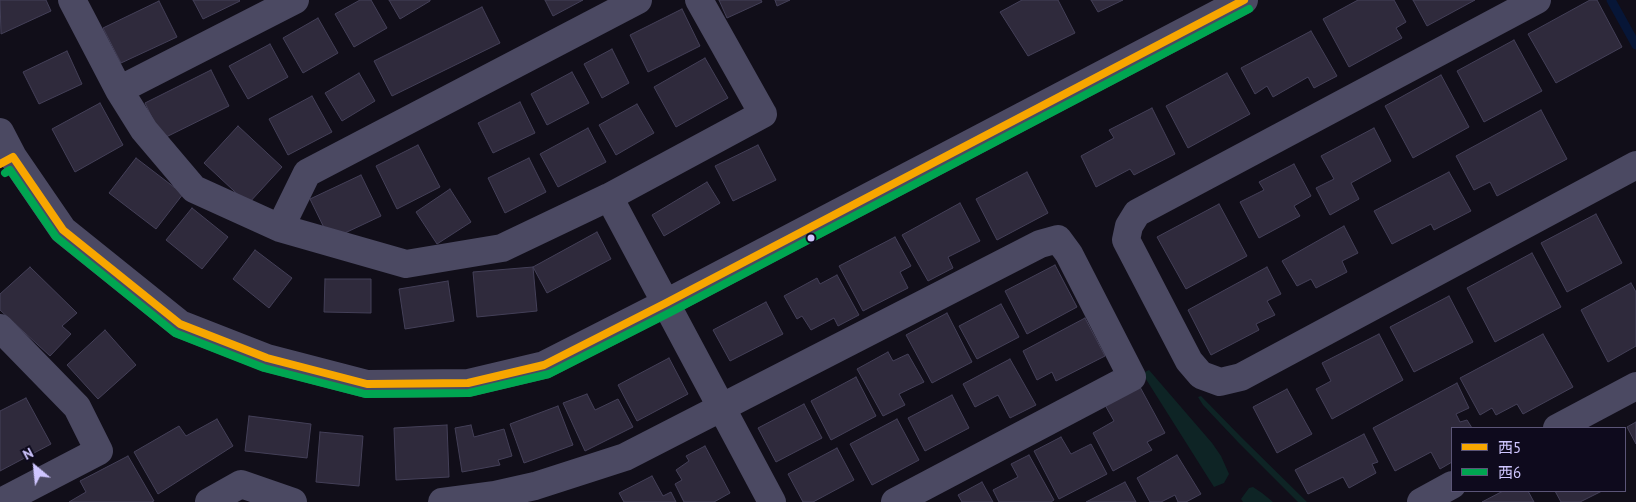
<!DOCTYPE html>
<meta charset="utf-8">
<style>
body{margin:0}
#map{position:relative;width:1636px;height:502px;overflow:hidden;background:#110e19;font-family:"PT Sans","Noto Sans JP",sans-serif}
canvas{display:block}
.legend{position:absolute;left:1451px;top:427px;width:175px;height:65px;box-sizing:border-box;background:#0e0a1d;border:1px solid #5b5577;margin:0;padding:6px 9px;list-style:none;font-size:15px;color:#cfc6ff}
.legend li{display:flex;align-items:center;gap:10px;height:25px}
.legend b{width:25px;border:1px solid #5b5577}
.north{position:absolute;left:10px;top:442px;width:50px;height:50px;-webkit-text-stroke:4px #0e0a1d;paint-order:stroke;rotate:332deg;font-size:14px;font-weight:700;line-height:20px;text-align:center;color:#cfc6ff}
.north::after{content:'';display:block;margin:auto;width:18px;height:22px;background:#cfc6ff;clip-path:polygon(50% 0,100% 100%,50% 72%,0 100%)}
</style>
<div id="map">
<canvas width="1636" height="502"></canvas>
<ul class="legend">
<li><b style="height:6px;background:#f7a600"></b>西5</li>
<li><b style="height:6px;background:#00a651"></b>西6</li>
</ul>
<div class="north">N</div>
</div>
<script>
const context = document.querySelector('canvas').getContext('2d');
context.lineJoin = 'round';
function fillPath(path, color) { context.fillStyle = color; context.fill(path, 'evenodd'); }
const poly = rows => new Path2D(rows.map(r => 'M' + r).join(''));
function strokePath(path, color, width, dash) { context.strokeStyle = color; context.lineWidth = width; context.lineCap = dash ? 'butt' : 'round'; context.setLineDash(dash || []); context.stroke(path); }
const green = poly([
 [1149,370,1212,443,1221,456,1229,474,1224,483,1214,487,1144,376,1145,372],
 [1201,396,1241,437,1307,502,1298,502,1238,442,1203,405,1198,397],
 [1253,487,1262,493,1273,502,1243,502,1241,499,1249,488]
]);
const stream = poly([
 [1611,0,1636,45]
]);
const building = poly([
 [0,0,46,0,51,11,1,34,0,0],
 [193,0,239,0,240,1,203,19,193,0],
 [360,0,371,0,387,28,354,47,335,14,360,0],
 [389,0,430,0,430,1,400,19,389,0],
 [545,0,583,0,553,16,545,0],
 [719,0,761,0,762,2,727,18,719,0],
 [775,0,790,0,777,6,775,0],
 [1022,0,1058,0,1075,33,1028,56,1000,12,1022,0],
 [1091,0,1123,0,1098,12,1091,0],
 [1358,0,1394,0,1406,22,1396,28,1402,38,1349,67,1323,19,1358,0],
 [1413,0,1475,0,1427,26,1413,0],
 [1590,0,1597,0,1622,47,1556,83,1528,34,1590,0],
 [159,1,177,37,121,63,103,28,159,1],
 [482,7,500,43,392,96,374,61,482,7],
 [682,9,700,46,648,72,630,35,682,9],
 [318,18,338,53,303,73,283,38,318,18],
 [1311,31,1337,76,1314,88,1308,77,1273,97,1267,86,1255,94,1241,68,1311,31],
 [1514,40,1542,91,1484,122,1457,71,1514,40],
 [270,44,288,77,248,99,229,66,270,44],
 [612,49,629,83,602,98,584,64,612,49],
 [67,51,82,84,39,104,23,72,67,51],
 [705,58,728,98,676,127,654,87,705,58],
 [211,70,229,106,162,139,145,103,211,70],
 [572,72,589,103,547,125,531,94,572,72],
 [359,73,375,101,342,121,325,93,359,73],
 [1227,73,1250,114,1188,148,1166,106,1227,73],
 [1441,75,1469,127,1413,158,1385,106,1441,75],
 [312,96,332,132,288,155,269,119,312,96],
 [520,102,535,133,493,153,478,123,520,102],
 [100,103,123,145,75,172,52,129,100,103],
 [637,104,654,133,616,155,599,125,637,104],
 [1152,108,1175,154,1134,175,1130,169,1096,187,1081,156,1114,138,1109,130,1152,108],
 [1541,110,1567,159,1497,196,1490,182,1474,190,1456,156,1541,110],
 [238,126,282,167,248,204,204,163,238,126],
 [588,128,606,162,558,187,540,154,588,128],
 [1374,128,1391,161,1351,183,1359,199,1330,215,1316,188,1334,179,1321,156,1374,128],
 [418,145,440,187,397,209,376,166,418,145],
 [758,145,776,180,733,201,715,166,758,145],
 [136,158,183,194,156,229,109,193,136,158],
 [529,158,546,192,505,213,488,178,529,158],
 [1294,164,1311,196,1294,206,1300,216,1259,238,1240,202,1264,190,1259,182,1294,164],
 [1027,172,1048,213,997,240,976,199,1027,172],
 [1449,172,1471,211,1434,230,1431,224,1392,244,1374,211,1449,172],
 [361,175,381,216,330,240,310,199,361,175],
 [707,182,720,203,664,236,652,215,707,182],
 [450,189,471,222,437,244,416,212,450,189],
 [960,203,980,241,948,257,953,268,928,281,902,235,960,203],
 [1219,204,1247,256,1186,289,1157,237,1219,204],
 [192,208,228,237,202,269,166,240,192,208],
 [1596,214,1622,263,1567,292,1541,243,1596,214],
 [1344,226,1358,253,1342,261,1347,272,1316,288,1311,279,1297,286,1282,261,1344,226],
 [597,232,611,259,547,293,533,267,597,232],
 [895,237,911,266,900,272,908,288,863,311,839,266,895,237],
 [255,250,292,278,269,308,233,279,255,250],
 [1532,253,1561,307,1495,342,1467,288,1532,253],
 [1055,265,1077,307,1027,334,1005,291,1055,265],
 [30,267,77,313,62,326,71,334,50,356,0,310,0,294,30,267],
 [533,267,537,311,477,317,473,272,533,267],
 [1267,267,1281,294,1267,301,1275,315,1256,324,1259,330,1211,355,1188,310,1267,267],
 [837,275,859,315,838,326,834,318,811,330,802,316,797,319,784,296,817,278,820,284,837,275],
 [325,279,371,279,371,313,324,312,325,279],
 [448,281,454,321,405,329,399,289,448,281],
 [1631,283,1636,292,1636,346,1608,362,1581,310,1631,283],
 [1449,296,1473,342,1414,372,1390,327,1449,296],
 [766,302,783,334,730,361,713,330,766,302],
 [1001,304,1019,337,977,359,959,326,1001,304],
 [947,313,972,362,932,383,906,335,947,313],
 [1085,318,1105,356,1056,381,1052,372,1037,380,1023,351,1085,318],
 [105,330,136,365,98,399,67,365,105,330],
 [1379,334,1403,380,1332,419,1316,389,1331,381,1322,363,1379,334],
 [1543,334,1573,387,1523,414,1517,404,1496,415,1492,408,1480,415,1460,378,1543,334],
 [888,352,893,361,908,354,924,382,899,394,905,405,883,416,857,369,888,352],
 [669,358,688,394,637,421,618,385,669,358],
 [1010,359,1036,405,1010,418,998,395,975,407,963,384,1010,359],
 [856,377,876,416,831,440,811,401,856,377],
 [1457,383,1469,408,1456,414,1460,422,1467,420,1472,428,1452,428,1452,462,1440,469,1431,452,1395,471,1373,428,1457,383],
 [1140,387,1165,433,1147,442,1152,450,1113,471,1093,433,1114,421,1105,405,1140,387],
 [1287,389,1312,434,1277,453,1253,407,1287,389],
 [587,394,595,410,618,399,633,427,585,451,563,403,587,394],
 [952,395,969,428,925,451,908,418,952,395],
 [26,398,51,444,0,471,0,411,26,398],
 [804,404,822,438,776,462,758,428,804,404],
 [558,406,573,445,524,463,510,424,558,406],
 [249,416,311,424,307,458,245,451,249,416],
 [217,419,233,446,158,494,134,452,179,426,186,436,217,419],
 [897,419,919,460,872,485,850,444,897,419],
 [1636,422,1636,444,1627,427,1636,422],
 [447,425,449,477,396,480,394,428,447,425],
 [471,425,474,437,504,429,512,456,498,460,500,465,462,472,455,428,471,425],
 [320,432,363,436,359,486,316,482,320,432],
 [1364,434,1378,462,1372,464,1376,473,1349,488,1343,477,1308,494,1295,470,1364,434],
 [1061,437,1071,454,1091,444,1107,474,1059,499,1034,451,1061,437],
 [705,446,730,493,714,502,684,502,675,484,682,480,676,470,689,461,686,456,705,446],
 [837,448,854,480,813,502,803,502,788,474,837,448],
 [1029,455,1054,500,1051,502,999,502,993,490,1018,477,1011,464,1029,455],
 [1177,455,1201,494,1186,502,1178,502,1175,495,1161,502,1150,502,1137,478,1177,455],
 [128,456,154,501,151,502,69,502,86,492,80,481,128,456],
 [652,476,663,496,671,492,676,502,624,502,619,493,652,476],
 [982,482,993,502,962,502,958,495,982,482],
 [1125,482,1136,502,1086,502,1125,482],
 [1503,491,1528,491,1534,502,1482,502,1503,491],
 [1555,491,1602,491,1580,502,1561,502,1555,491]
]);
const minor = poly([
 [72,0,119,90,144,130,194,189,280,228,406,264,502,248,609,197,763,114,699,0],
 [1537,0,1137,213,1129,226,1126,240,1189,361,1201,375,1220,382,1241,377,1636,165],
 [119,90,295,0],
 [0,132,13,157,63,230,180,324,267,358,367,384,468,383,544,365,666,303,1244,0],
 [609,197,772,502],
 [280,228,307,173,638,0],
 [0,328,77,407,99,451,1,502],
 [1557,428,1636,386],
 [209,502,241,484,293,502],
 [442,502,495,495,535,486,625,457,1040,244,1058,239,1069,254,1132,377,895,502],
 [1421,502,1452,485]
]);
const bus1 = poly([
 [0,164,13,157,63,230,180,324,267,358,367,384,468,383,544,365,666,303,1244,0]
]);
const bus2 = poly([
 [5,173,10,170,56,237,175,333,264,368,365,394,469,393,549,374,671,312,1249,9]
]);
const markers = [
 [811,238,4.5,"#cfc6ff"]
];
fillPath(green, '#0e2425');
strokePath(stream, '#071637', 9);
fillPath(building, '#2f2a3c');
strokePath(building, '#444058', 1);
strokePath(minor, '#4b4962', 28);
strokePath(bus1, '#f7a600', 8);
strokePath(bus2, '#00a651', 8);
for (const [x, y, r, color] of markers) { const dot = new Path2D(); dot.arc(x, y, r, 0, 2 * Math.PI); context.fillStyle = color; context.fill(dot); strokePath(dot, '#0e0a1d', 2); }
</script>
